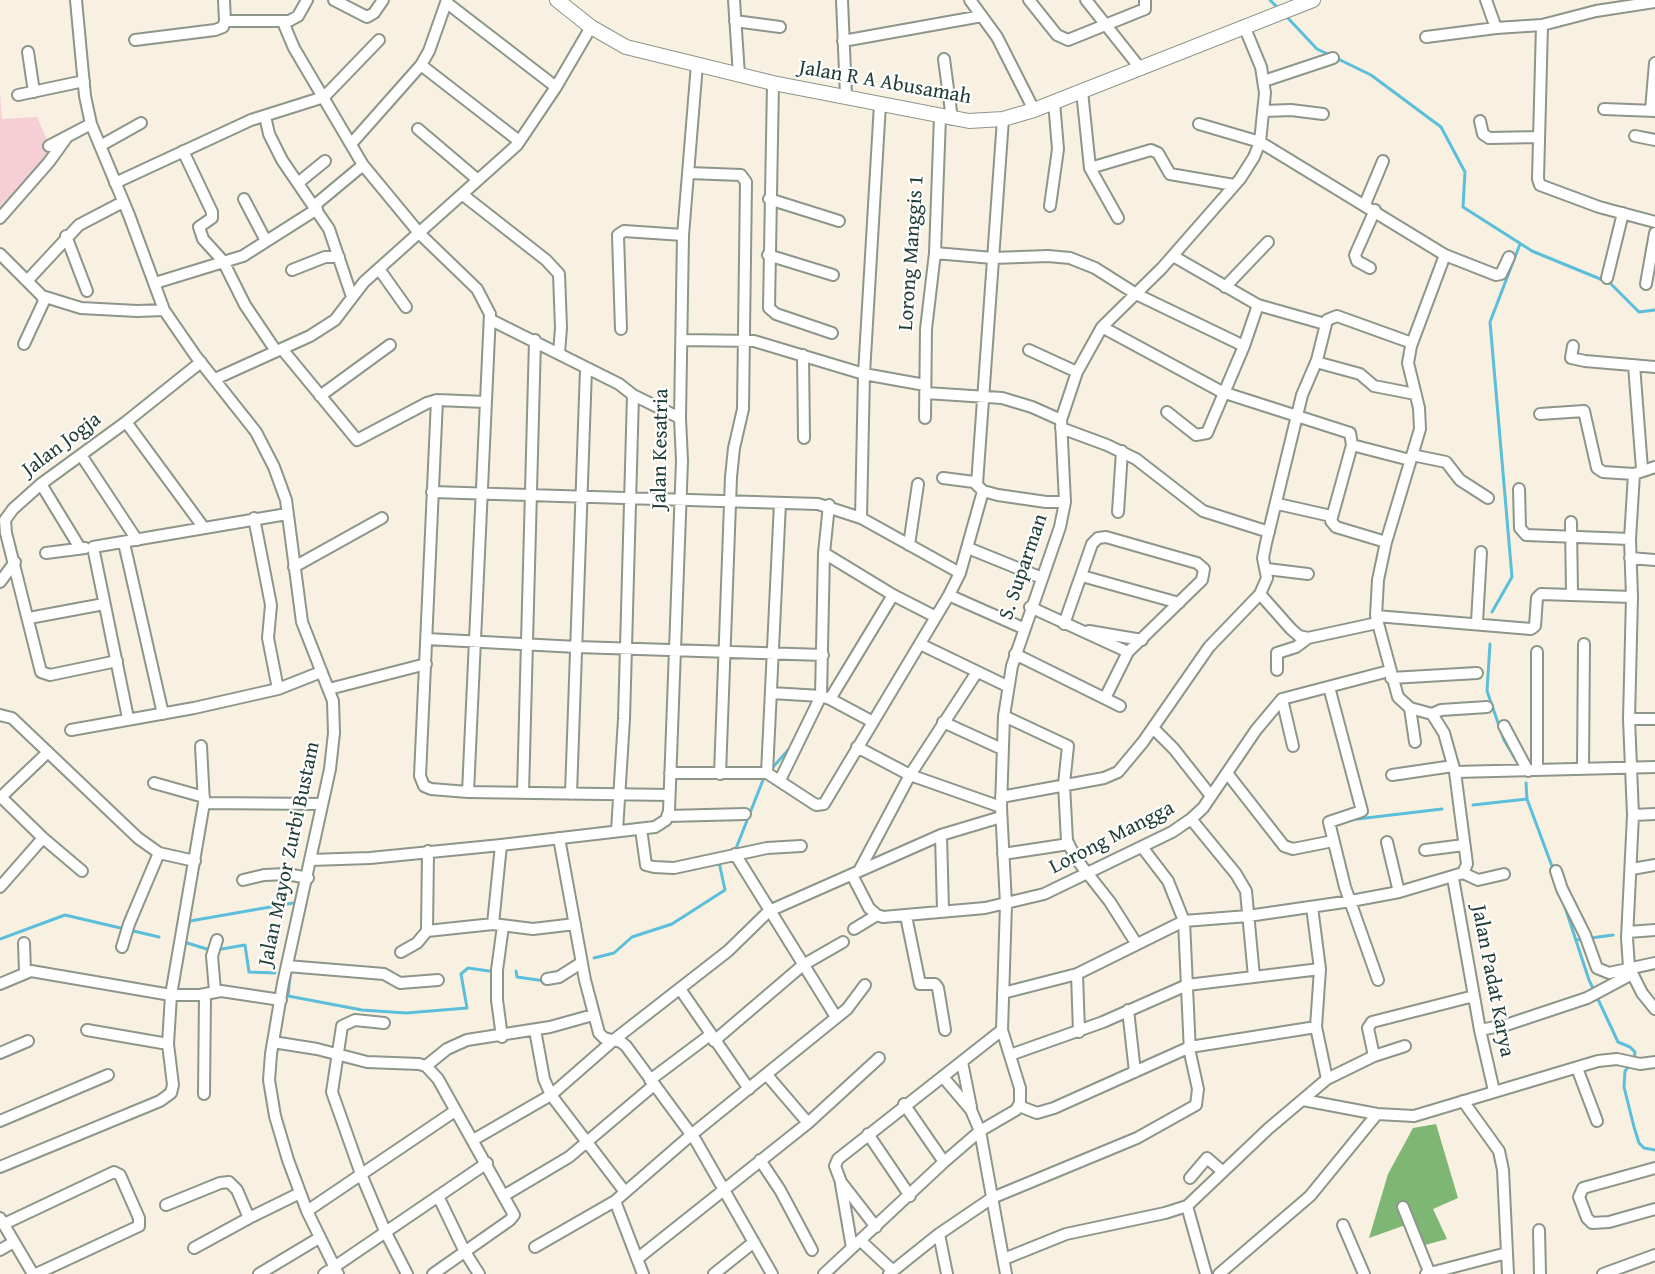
<!DOCTYPE html>
<style>
body{margin:0}
canvas{display:block;background:#f8f0e1}
</style>
<canvas width="1655" height="1274"></canvas>
<script>
const context = document.querySelector('canvas').getContext('2d');
context.lineJoin = 'round';
function fillPath(path, color) { context.fillStyle = color; context.fill(path, 'evenodd'); }
const poly = rows => new Path2D(rows.map(r => 'M' + r).join(''));
function strokePath(path, color, width, dash) { context.strokeStyle = color; context.lineWidth = width; context.lineCap = dash ? 'butt' : 'round'; context.setLineDash(dash || []); context.stroke(path); }
function drawText(font, color, halo, rows, align = 'center') {
  context.font = font + ' "Gentium Book Plus",serif'; context.lineWidth = 4.5; context.setLineDash([]); context.textBaseline = 'middle'; context.strokeStyle = halo; context.fillStyle = color; for (const [text, x, y, turn = 0] of rows) {
    context.save(); context.translate(x, y); context.rotate((+turn || 0) * Math.PI / 180); context.textAlign = isNaN(turn) ? turn : align; if (halo) context.strokeText(text, 0, 0); context.fillText(text, 0, 0); context.restore();
  }
}
const built = poly([
 [0,93,2,119,37,117,52,151,0,206]
]);
const forest = poly([
 [1436,1124,1458,1198,1433,1209,1447,1239,1425,1245,1414,1222,1369,1238,1388,1174,1413,1128]
]);
const stream = poly([
 [1270,0,1279,9],
 [1286,16,1317,49,1330,55],
 [1336,58,1371,75,1441,127,1465,172,1463,207,1532,251,1610,283,1639,312,1655,310],
 [1492,612,1512,577,1490,322,1520,244],
 [1490,644,1487,691,1504,740,1516,760],
 [773,767,790,748],
 [1526,783,1527,799,1553,869],
 [1473,805,1527,799],
 [1349,820,1442,809],
 [735,851,763,780],
 [1563,901,1589,980,1618,1042,1630,1047,1635,1052,1634,1060],
 [187,930,190,921,293,903],
 [0,939,65,915,159,937],
 [1576,940,1613,935],
 [184,942,210,950],
 [216,950,245,945,249,972,275,973],
 [594,958,614,953,632,937,672,924,725,890,719,862],
 [516,971,517,977,545,981],
 [290,976,288,996,362,1010,406,1013,467,1008,461,974,468,968,489,971],
 [1630,1065,1625,1071,1624,1087,1634,1127,1639,1143,1644,1148,1655,1150]
]);
const minor = poly([
 [76,0,85,96,91,124,129,215,164,310,195,355,256,432,274,467,286,500,302,622,333,701,334,733,330,769,283,983,271,1054,269,1080,275,1116,288,1160,307,1211,338,1274],
 [224,0,225,21],
 [334,0,367,17,374,13,383,0],
 [734,0,739,75],
 [842,0,846,96],
 [970,0,997,37,1034,110],
 [1029,0,1057,35,1068,40,1145,9,1145,0],
 [1086,0,1140,68],
 [1486,0,1496,28,1542,25,1596,11,1655,2],
 [447,3,556,87],
 [225,21,289,21,298,16,307,0],
 [735,21,780,27],
 [283,22,294,48,363,165,420,234,477,289,490,314,468,792],
 [1542,25,1538,179,1540,185,1599,207,1655,222],
 [1426,37,1496,28],
 [135,40,215,30,223,27,225,21],
 [843,41,982,16],
 [28,52,34,92],
 [944,59,952,119],
 [421,65,519,141],
 [1264,81,1333,58],
 [773,83,769,308,776,314,832,333],
 [1082,91,1090,168,1118,218],
 [18,95,84,81],
 [1604,109,1655,111],
 [1651,110,1655,63],
 [1264,111,1291,110,1323,114],
 [265,116,269,134,282,160,329,229,352,297],
 [1480,121,1483,134,1489,138,1539,137],
 [1199,124,1260,142,1445,255,1496,275,1501,274,1509,257],
 [418,129,478,180],
 [1635,136,1655,140],
 [351,144,421,65,429,51,447,0],
 [49,146,91,124],
 [100,146,141,123],
 [183,151,212,212,212,218,199,227,203,239,223,261,245,305,276,351],
 [1090,168,1151,150,1158,153,1170,174,1234,185],
 [689,173,741,175,746,182,743,409,734,448,731,477,720,774],
 [115,183,251,120,324,97,379,40],
 [298,183,325,161],
 [463,195,546,260,559,274,561,328,559,353],
 [244,199,266,241],
 [769,199,839,221],
 [1365,204,1383,161],
 [315,205,363,165],
 [1050,206,1058,149,1054,102],
 [0,218,49,162,67,137],
 [66,236,87,291],
 [935,253,993,258,1048,256,1070,258,1095,268,1136,294,1244,346],
 [0,254,42,296,44,301,24,344],
 [768,255,833,275],
 [1173,256,1258,305,1325,324],
 [1370,268,1357,261,1355,255,1375,210],
 [379,269,406,307],
 [292,270,325,257,339,257],
 [1607,278,1623,213],
 [27,281,79,225,123,202],
 [155,283,243,256,317,209],
 [1646,284,1655,233],
 [1225,287,1268,242],
 [42,296,81,308,137,311,164,310],
 [491,320,619,384,633,395,680,418],
 [1102,327,1222,392,1350,433,1352,445,1331,521,1336,527,1386,542],
 [621,329,618,235,624,231,683,235],
 [683,340,754,341,864,374,925,385],
 [1573,346,1571,358,1585,361,1655,367],
 [282,349,357,440,427,403,437,400,485,402],
 [1029,350,1077,372],
 [803,355,804,438],
 [1316,362,1360,374,1374,386,1415,394],
 [1634,365,1642,469],
 [215,379,310,336,335,320,364,282,517,145,556,87,591,27],
 [926,393,1002,398,1032,407,1061,420],
 [320,396,390,345],
 [437,400,420,776,424,786,431,789,468,792,669,795],
 [1167,412,1196,435,1207,433,1244,346,1258,305],
 [1540,414,1584,411,1597,468,1603,472,1634,474],
 [925,418,926,329,935,253,940,117],
 [126,422,204,528],
 [1061,428,1107,445,1136,459,1203,511,1269,532],
 [1352,445,1410,460],
 [81,455,137,540],
 [1412,455,1446,462,1460,480,1488,498],
 [1655,467,1634,474,1630,539,1632,597,1629,719,1633,815,1627,938,1629,967,1642,993,1655,1009],
 [943,478,974,482,983,491,998,495,1046,502,1065,502],
 [41,484,80,548],
 [977,484,1003,119],
 [1519,489,1520,528,1526,535,1630,539],
 [432,492,818,504,861,518,960,573],
 [1278,504,1331,516],
 [1118,512,1122,451],
 [254,518,271,605,268,638,278,689],
 [861,518,864,374,880,104],
 [1571,522,1572,595],
 [124,543,163,714],
 [909,545,918,484],
 [968,548,1042,578],
 [46,553,85,548],
 [824,553,893,595,936,617],
 [1630,558,1655,560],
 [294,567,382,518],
 [1267,569,1308,574],
 [1082,576,1179,603],
 [0,582,15,562],
 [1260,594,1291,629,1299,636,1308,638,1377,623],
 [953,597,1023,628],
 [1030,607,1128,652],
 [1376,616,1531,629,1535,626,1537,598,1541,594,1632,597],
 [29,618,104,604],
 [1477,622,1481,552],
 [1064,624,1092,544,1098,538,1106,537,1197,563,1204,569,1202,580,1128,652,1105,698],
 [1089,631,1142,640],
 [427,639,577,647,823,655],
 [920,644,1007,686],
 [1537,652,1537,769],
 [1015,654,1120,706],
 [117,661,50,675,41,672,6,533,5,520,13,509,41,484,126,422,201,362],
 [1277,670,1277,653,1296,647,1308,638],
 [1391,678,1477,673],
 [1329,687,1362,811,1329,822,1345,887,1378,980],
 [329,689,426,664],
 [771,693,821,696,824,553,829,505],
 [830,699,873,722],
 [1282,699,1293,746],
 [1410,708,1415,742],
 [1432,714,1441,710,1487,707],
 [0,715,12,718,138,838,159,853,195,861],
 [1004,716,1068,746,1064,784,1067,841,1077,860,1110,902,1136,943],
 [128,718,93,547,287,514],
 [1629,719,1655,719],
 [943,722,1002,749],
 [1504,726,1528,771],
 [1153,728,1174,749,1211,796],
 [71,730,194,708,278,689,321,672],
 [201,746,204,803],
 [857,747,910,775,1001,807],
 [1583,768,1584,644],
 [1455,772,1655,767],
 [670,773,767,773,816,805,824,804,949,595,960,573,983,491],
 [767,773,780,503],
 [1227,773,1284,846,1293,849,1333,841],
 [1392,775,1453,766],
 [780,780,821,696,830,699,893,595],
 [154,783,204,797],
 [523,793,535,340],
 [571,794,586,369],
 [1,797,43,838,82,871],
 [1001,797,1104,778,1118,772,1143,742,1209,647,1260,594,1267,578,1263,558,1266,543,1302,395,1317,360,1327,320,1337,316,1412,343],
 [0,798,47,753],
 [1633,815,1655,814],
 [668,816,745,814],
 [1191,819,1236,874,1246,891,1254,977],
 [641,829,646,865,654,867,674,868,767,848,801,846],
 [617,831,624,719,633,395],
 [941,835,943,910],
 [559,838,585,980,599,1033,604,1038,621,1042,626,1046,696,1141,772,1274],
 [1387,842,1399,892],
 [1425,850,1464,845],
 [735,854,836,1017],
 [1003,854,1069,844],
 [310,860,370,858,501,845,655,827,666,820,669,811,682,461,680,418,683,235,697,64],
 [1632,869,1655,865],
 [859,871,910,775,977,672],
 [1556,871,1562,889,1585,935,1597,968,1609,973,1655,963],
 [1463,873,1478,880,1504,874],
 [852,875,869,908,877,915,883,917,985,908,1044,894,1172,832,1191,819,1203,808,1256,730,1282,699,1389,671],
 [1453,878,1480,1030,1494,1091],
 [243,880,264,875,287,874,308,878],
 [0,887,43,838],
 [1312,907,1320,969,1316,1027,1327,1079],
 [906,916,920,984,935,984,938,988,945,1030],
 [493,924,501,845],
 [854,929,877,915],
 [427,931,493,924,533,929,575,924],
 [1628,932,1655,930],
 [24,943,25,972],
 [122,947,129,924,159,853],
 [401,952,417,943,427,931,428,851],
 [287,966,384,974,400,983,438,980],
 [1077,974,1079,1032],
 [547,979,559,977,581,963],
 [0,984,31,971,171,995,200,995,221,991,281,1000],
 [680,989,749,1089],
 [215,991,212,956,217,940],
 [1003,993,1077,974,1184,921,1248,916,1351,901,1399,892,1463,873,1467,864,1455,772,1444,733,1432,714,1410,708,1398,697,1376,616,1378,580,1386,542,1420,429,1419,408,1408,363,1411,346,1445,255],
 [1128,1010,1135,1072],
 [384,1023,355,1020,342,1026,332,1092,361,1174,385,1231,407,1274],
 [87,1030,168,1044],
 [535,1030,544,1079,551,1095,625,1192],
 [1480,1030,1506,1025,1587,998,1632,974],
 [502,1037,497,1000,497,970,503,926],
 [714,1041,803,965,843,942],
 [273,1042,317,1049,367,1062,419,1064,426,1066,438,1079,514,1215,510,1220,433,1274],
 [0,1053,28,1041],
 [1010,1055,1103,1022,1187,985,1320,969],
 [1374,1056,1368,1028,1372,1022,1474,996],
 [962,1062,971,1107],
 [426,1066,447,1049,467,1040,550,1027,593,1015],
 [1577,1068,1597,1121],
 [767,1075,808,1123],
 [943,1077,971,1110,980,1131,1006,1274],
 [650,1080,710,1035],
 [204,1094,205,995],
 [1303,1100,1377,1114,1414,1116,1598,1061,1617,1059,1640,1064,1655,1062],
 [1463,1101,1499,1151,1503,1170,1508,1274],
 [904,1104,944,1162],
 [1019,1106,1037,1113,1054,1108,1190,1047,1316,1027],
 [0,1121,108,1075],
 [868,1134,910,1196],
 [473,1140,551,1095,615,1039,728,951,769,911,941,835,1001,817],
 [760,1160,780,1190,812,1250],
 [0,1167,160,1101,171,1093,173,1085,168,1044,171,995,204,803,322,804],
 [1655,1168,1583,1188,1579,1197,1587,1218,1592,1223,1609,1222,1655,1209],
 [1190,1178,1207,1158,1222,1171],
 [841,1184,852,1248],
 [505,1195,569,1157,654,1085],
 [438,1196,465,1252,479,1274],
 [615,1201,643,1274],
 [166,1205,220,1183,229,1182,237,1190,249,1218,300,1193],
 [1187,1206,1206,1274],
 [1403,1207,1430,1274],
 [307,1211,455,1111],
 [0,1218,33,1274],
 [4,1224,114,1172,120,1175,139,1218,139,1226,36,1274],
 [1343,1225,1364,1274],
 [876,1227,841,1182,835,1166,838,1159,1002,1030],
 [1539,1230,1540,1274],
 [939,1234,947,1274],
 [861,1241,892,1270],
 [535,1247,615,1201,691,1135,847,1009,865,985],
 [194,1248,249,1218],
 [0,1250,14,1242],
 [637,1259,808,1123,879,1058],
 [1004,1259,1066,1234,1165,1213,1187,1206,1268,1129,1327,1079,1374,1056,1405,1046],
 [259,1274,319,1238],
 [324,1274,487,1163],
 [714,1274,754,1242],
 [824,1274,944,1162,980,1131,1016,1110,1020,1103,1020,1088,1002,1030,1006,904,1001,807,1004,716,1012,666,1060,527,1065,502,1061,420,1077,372,1102,327,1162,268,1240,179,1254,157,1260,142,1265,93,1261,67,1244,26],
 [889,1274,939,1234,992,1198,1137,1138,1196,1105,1198,1089,1190,1053,1184,921,1168,881,1142,847],
 [1219,1274,1310,1196,1377,1114],
 [1426,1274,1507,1253],
 [1603,1274,1655,1255]
]);
const tertiary = poly([
 [557,0,591,27,626,47,773,83,969,121,1003,119,1034,110,1313,0]
]);
const streetNames = [
 ["Jalan R A Abusamah",885,83,10],
 ["Lorong Manggis 1",912,253,-86],
 ["Jalan Jogja",62,445,-37],
 ["Jalan Kesatria",661,449,-89],
 ["S. Suparman",1024,567,-71],
 ["Lorong Mangga",1112,838,-27],
 ["Jalan Mayor Zurbi Bustam",290,854,-78],
 ["Jalan Padat Karya",1492,981,79]
];
fillPath(built, '#f6cfd6');
fillPath(forest, '#7eb674');
strokePath(stream, '#5bbeda', 3);
strokePath(minor, '#8c968a', 14);
strokePath(tertiary, '#8c968a', 16);
strokePath(minor, '#fff', 10);
strokePath(tertiary, '#fff', 14);
drawText('21px', '#1f3d34', '#fff', streetNames);
</script>
